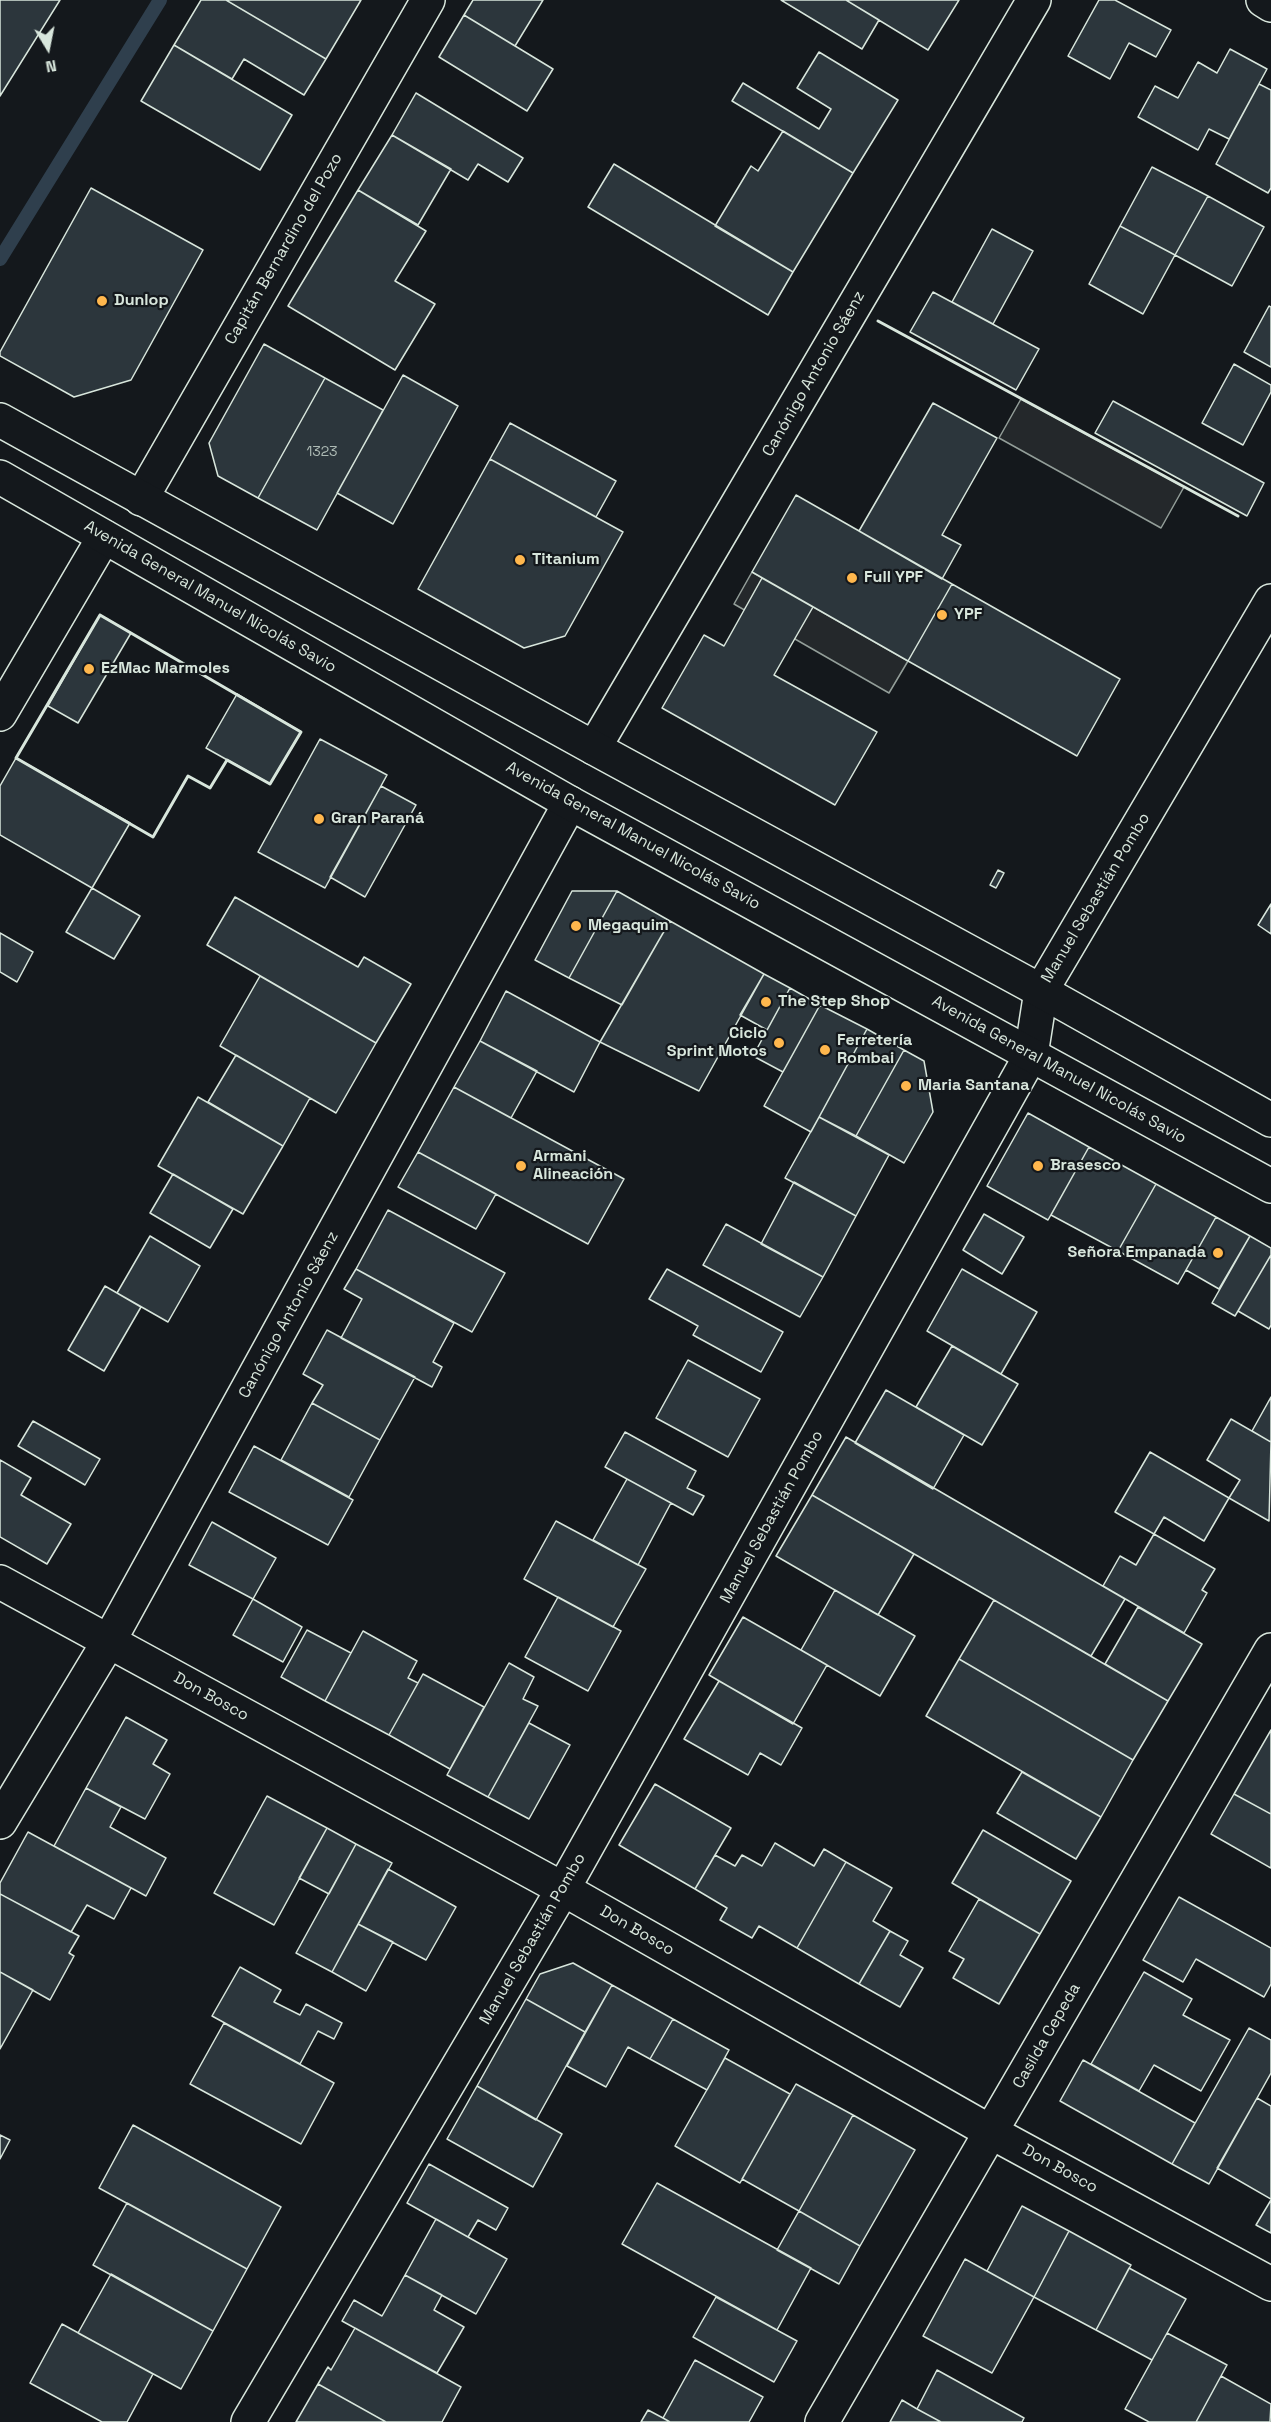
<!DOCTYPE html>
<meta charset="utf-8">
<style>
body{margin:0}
#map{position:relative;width:1271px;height:2422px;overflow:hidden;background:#14181c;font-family:"Space Grotesk",sans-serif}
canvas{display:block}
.north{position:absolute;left:18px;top:18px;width:60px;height:60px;-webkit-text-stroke:4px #14181c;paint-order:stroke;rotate:170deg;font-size:16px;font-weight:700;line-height:24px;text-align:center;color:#d8e6dc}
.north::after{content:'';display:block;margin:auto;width:21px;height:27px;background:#d8e6dc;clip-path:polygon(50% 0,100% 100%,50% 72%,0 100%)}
</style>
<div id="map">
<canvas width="1271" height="2422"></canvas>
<div class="north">N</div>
</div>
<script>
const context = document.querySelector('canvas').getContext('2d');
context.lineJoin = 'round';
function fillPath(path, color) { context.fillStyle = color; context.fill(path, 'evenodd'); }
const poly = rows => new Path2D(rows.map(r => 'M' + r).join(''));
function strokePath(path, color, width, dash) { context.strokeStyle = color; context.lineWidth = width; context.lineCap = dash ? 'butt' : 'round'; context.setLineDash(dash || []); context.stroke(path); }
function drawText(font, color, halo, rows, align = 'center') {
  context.font = font + ' "Space Grotesk",sans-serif'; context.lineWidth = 4.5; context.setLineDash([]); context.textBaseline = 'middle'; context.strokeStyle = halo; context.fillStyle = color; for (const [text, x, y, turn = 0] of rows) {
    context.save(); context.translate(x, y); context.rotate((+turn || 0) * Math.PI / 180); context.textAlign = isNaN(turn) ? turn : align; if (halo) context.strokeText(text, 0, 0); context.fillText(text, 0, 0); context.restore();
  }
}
const parking = poly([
 [1021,399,1184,487,1161,528,999,438,1021,399],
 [752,572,908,661,889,693,734,604,752,572]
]);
const stream = poly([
 [0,259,160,0]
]);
const building = poly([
 [0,0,60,0,0,96,0,0],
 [201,0,226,0,326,59,304,95,244,59,232,79,174,45,201,0],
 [226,0,361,0,326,59,226,0],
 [473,0,543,0,515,46,464,15,473,0],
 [781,0,846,0,879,20,862,49,781,0],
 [846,0,959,0,928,50,846,0],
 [1099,0,1115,0,1171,30,1156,57,1129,43,1110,79,1068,56,1099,0],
 [464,15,553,69,527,111,439,57,464,15],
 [174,45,292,115,260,170,141,101,174,45],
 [1230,49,1267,69,1229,139,1209,129,1198,150,1138,117,1155,86,1178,98,1198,62,1217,73,1230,49],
 [819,52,898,100,853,173,732,101,743,83,819,129,831,109,797,88,819,52],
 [1259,84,1271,90,1271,188,1268,193,1216,164,1259,84],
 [416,93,523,158,508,182,478,164,468,180,392,135,416,93],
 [783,131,853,173,793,272,715,226,751,166,758,171,783,131],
 [392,135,451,169,418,225,358,190,392,135],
 [614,164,793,272,768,315,588,207,614,164],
 [1152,167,1208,196,1175,255,1120,226,1152,167],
 [91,188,203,250,131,380,74,397,0,356,0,352,91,188],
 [358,190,426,231,395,281,435,304,395,370,288,306,358,190],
 [1208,196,1264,227,1232,286,1175,255,1208,196],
 [1120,226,1175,255,1143,314,1089,284,1120,226],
 [992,229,1033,251,993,324,952,302,992,229],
 [933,292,1039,349,1016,390,910,332,933,292],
 [1269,306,1271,307,1271,367,1244,352,1269,306],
 [264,344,325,378,258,498,218,476,209,443,264,344],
 [1234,364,1271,385,1271,392,1243,445,1202,423,1234,364],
 [403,375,458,406,393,524,337,493,403,375],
 [325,378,383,410,317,530,258,498,325,378],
 [1113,401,1264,483,1247,516,1095,433,1113,401],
 [933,403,997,438,942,535,961,545,942,579,859,531,933,403],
 [510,423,616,481,596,517,490,459,510,423],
 [490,459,623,532,565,636,524,648,418,589,490,459],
 [796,495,952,584,908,661,752,572,796,495],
 [762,578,813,607,774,675,877,732,835,805,662,708,704,635,724,646,762,578],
 [952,584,1120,679,1077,756,908,661,952,584],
 [100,615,131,633,78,723,48,706,100,615],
 [237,694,301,732,270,784,206,748,237,694],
 [320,739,387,775,325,888,258,852,320,739],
 [16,758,130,823,92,888,0,835,0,786,16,758],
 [381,786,416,805,365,897,330,877,381,786],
 [998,870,1004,873,996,888,990,885,998,870],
 [92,888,140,916,114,959,66,932,92,888],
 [572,891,617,891,569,978,535,960,572,891],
 [617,891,670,921,622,1005,569,978,617,891],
 [235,897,358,967,364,957,411,984,376,1043,207,945,235,897],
 [1271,904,1271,934,1258,925,1271,904],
 [670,921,764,974,699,1091,600,1042,670,921],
 [0,933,33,952,17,982,0,972,0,933],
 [764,974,790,988,767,1030,740,1015,764,974],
 [260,976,376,1043,336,1113,220,1046,260,976],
 [790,988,820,1005,783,1072,753,1056,790,988],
 [506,991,600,1042,574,1092,480,1041,506,991],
 [820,1005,867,1029,811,1132,764,1106,820,1005],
 [867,1029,904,1050,856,1136,819,1117,867,1029],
 [480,1041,537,1071,511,1118,454,1087,480,1041],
 [904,1050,924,1061,933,1112,904,1163,856,1136,904,1050],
 [236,1055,310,1098,283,1146,208,1102,236,1055],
 [454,1087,624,1179,588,1244,418,1152,454,1087],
 [198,1097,283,1146,243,1214,158,1166,198,1097],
 [1028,1113,1089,1147,1048,1220,987,1186,1028,1113],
 [819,1117,889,1155,856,1216,785,1178,819,1117],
 [1089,1147,1156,1184,1118,1251,1051,1215,1089,1147],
 [418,1152,496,1194,476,1229,398,1187,418,1152],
 [173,1174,233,1209,210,1248,150,1213,173,1174],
 [794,1182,856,1216,823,1277,761,1244,794,1182],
 [1156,1184,1216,1217,1178,1284,1118,1251,1156,1184],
 [388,1210,505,1273,472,1332,356,1269,388,1210],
 [984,1214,1024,1237,1002,1274,963,1250,984,1214],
 [1216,1217,1250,1236,1219,1289,1186,1270,1216,1217],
 [726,1224,823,1277,800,1317,703,1265,726,1224],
 [150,1236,200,1266,168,1322,117,1293,150,1236],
 [1250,1236,1271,1248,1271,1255,1235,1316,1212,1303,1250,1236],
 [1271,1255,1271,1325,1269,1329,1238,1311,1271,1255],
 [356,1269,454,1323,433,1362,442,1367,432,1387,341,1338,362,1299,344,1289,356,1269],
 [667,1269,783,1332,761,1372,693,1335,698,1326,649,1299,667,1269],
 [962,1269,1037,1312,1001,1374,927,1331,962,1269],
 [105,1286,141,1307,104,1371,68,1350,105,1286],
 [327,1330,415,1377,380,1440,312,1403,323,1385,303,1374,327,1330],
 [952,1346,1018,1384,982,1445,916,1407,952,1346],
 [688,1360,760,1399,728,1457,656,1418,688,1360],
 [886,1390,964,1435,933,1489,855,1443,886,1390],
 [1271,1397,1271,1442,1252,1431,1271,1397],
 [312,1403,380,1440,349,1497,281,1460,312,1403],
 [1231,1419,1271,1442,1269,1521,1229,1498,1240,1480,1207,1460,1231,1419],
 [33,1421,100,1459,85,1485,18,1446,33,1421],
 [625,1432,696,1471,687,1488,704,1496,693,1515,605,1467,625,1432],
 [846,1437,1125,1599,1091,1656,812,1495,846,1437],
 [254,1446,353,1500,328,1545,229,1492,254,1446],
 [1150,1452,1229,1498,1204,1541,1164,1517,1154,1534,1115,1512,1150,1452],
 [0,1460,31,1478,21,1495,71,1524,47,1564,0,1537,0,1460],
 [627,1479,671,1503,638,1565,593,1540,627,1479],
 [812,1495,914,1554,878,1615,776,1556,812,1495],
 [556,1521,646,1569,613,1627,524,1579,556,1521],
 [212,1522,276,1558,253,1599,189,1565,212,1522],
 [1154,1534,1215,1569,1202,1590,1207,1593,1184,1633,1103,1586,1120,1556,1136,1565,1154,1534],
 [835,1590,915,1636,880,1696,801,1650,835,1590],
 [558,1597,621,1631,588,1691,525,1657,558,1597],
 [253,1599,302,1627,283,1662,233,1635,253,1599],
 [994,1600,1168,1701,1133,1760,959,1659,994,1600],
 [1138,1607,1202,1644,1168,1701,1105,1664,1138,1607],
 [743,1617,827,1665,793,1724,709,1675,743,1617],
 [307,1630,351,1653,325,1701,281,1677,307,1630],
 [363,1631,417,1661,408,1678,418,1683,389,1735,325,1701,363,1631],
 [959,1659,1133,1760,1101,1817,926,1716,959,1659],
 [509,1663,534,1677,523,1699,538,1706,488,1797,447,1775,509,1663],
 [423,1674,484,1707,450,1769,389,1735,423,1674],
 [719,1681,802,1728,781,1765,760,1753,748,1775,684,1739,719,1681],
 [126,1717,167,1740,153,1764,170,1774,145,1819,86,1788,126,1717],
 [529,1723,570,1745,529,1819,488,1797,529,1723],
 [1271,1730,1271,1814,1234,1794,1271,1730],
 [1022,1772,1101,1817,1076,1859,997,1813,1022,1772],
 [655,1784,731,1828,695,1889,619,1845,655,1784],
 [86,1788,121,1807,110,1827,166,1858,146,1896,54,1846,86,1788],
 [1234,1794,1271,1814,1271,1868,1211,1834,1234,1794],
 [267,1796,327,1828,274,1925,214,1893,267,1796],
 [327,1828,356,1844,329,1894,299,1878,327,1828],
 [983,1830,1071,1881,1040,1934,952,1883,983,1830],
 [28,1832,131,1888,114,1919,87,1905,71,1932,0,1894,0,1883,28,1832],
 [775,1843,814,1866,824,1849,846,1862,797,1948,759,1926,752,1938,720,1920,727,1908,695,1889,715,1855,735,1866,742,1855,762,1866,775,1843],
 [356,1844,392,1863,332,1972,296,1953,356,1844],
 [846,1862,892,1888,873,1921,890,1931,859,1984,797,1948,846,1862],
 [388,1869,456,1907,426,1960,358,1924,388,1869],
 [0,1894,79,1936,69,1953,74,1956,50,2000,0,1972,0,1894],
 [1179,1897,1271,1948,1271,1984,1264,1997,1196,1959,1183,1982,1143,1960,1179,1897],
 [979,1899,1040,1934,999,2004,953,1978,964,1959,949,1951,979,1899],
 [358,1924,393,1942,366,1991,332,1972,358,1924],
 [890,1931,908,1941,900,1955,923,1968,900,2007,859,1984,890,1931],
 [573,1963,612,1985,585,2032,526,1999,540,1974,573,1963],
 [240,1967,281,1990,274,2002,300,2015,306,2004,342,2023,334,2039,318,2031,300,2064,212,2016,240,1967],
 [0,1972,33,1990,0,2049,0,1972],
 [1144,1972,1192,1999,1183,2015,1230,2040,1201,2091,1154,2065,1139,2091,1091,2064,1144,1972],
 [612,1985,673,2019,650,2059,628,2047,606,2087,567,2066,612,1985],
 [526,1999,585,2032,536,2120,477,2086,526,1999],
 [673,2019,729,2050,707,2090,650,2059,673,2019],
 [224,2023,334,2083,301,2144,190,2084,224,2023],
 [1249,2028,1271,2040,1271,2073,1209,2184,1172,2164,1249,2028],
 [725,2058,790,2094,740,2183,675,2146,725,2058],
 [1083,2060,1195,2123,1172,2164,1060,2101,1083,2060],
 [796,2084,853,2115,799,2211,742,2179,796,2084],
 [477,2086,562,2134,533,2187,447,2139,477,2086],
 [1257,2098,1271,2106,1271,2199,1217,2168,1257,2098],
 [853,2115,915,2150,860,2246,799,2211,853,2115],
 [133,2125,281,2207,247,2269,99,2188,133,2125],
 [0,2135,10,2140,0,2159,0,2135],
 [429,2164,508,2208,496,2230,478,2220,468,2237,407,2203,429,2164],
 [657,2183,811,2268,777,2330,622,2244,657,2183],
 [1271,2200,1271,2233,1256,2225,1271,2200],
 [127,2203,247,2269,213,2331,93,2265,127,2203],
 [1022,2206,1069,2231,1034,2297,987,2271,1022,2206],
 [799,2211,860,2246,839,2284,777,2250,799,2211],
 [436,2219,507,2259,476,2314,405,2275,436,2219],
 [1069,2231,1131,2265,1096,2330,1034,2297,1069,2231],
 [965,2259,1034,2297,992,2373,923,2336,965,2259],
 [1129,2268,1186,2299,1152,2360,1096,2330,1129,2268],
 [111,2274,213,2331,181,2389,78,2333,111,2274],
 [405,2275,442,2295,434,2310,464,2327,437,2373,342,2321,354,2300,382,2316,405,2275],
 [716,2297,797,2341,774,2382,693,2337,716,2297],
 [62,2324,153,2374,127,2422,102,2422,30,2383,62,2324],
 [355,2328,461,2387,442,2422,386,2422,318,2384,328,2367,331,2370,355,2328],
 [1167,2333,1227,2365,1196,2422,1149,2422,1125,2409,1167,2333],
 [695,2360,763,2397,749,2422,670,2422,663,2418,695,2360],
 [937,2370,1024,2418,1022,2422,941,2422,917,2409,937,2370],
 [1221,2376,1271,2404,1270,2422,1196,2422,1221,2376],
 [318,2384,386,2422,296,2422,318,2384],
 [902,2400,917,2409,941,2422,890,2422,902,2400],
 [648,2410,663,2418,670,2422,641,2422,648,2410]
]);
const minor = poly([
 [1263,0,1271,5],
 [141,499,428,0],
 [0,714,104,537],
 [594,748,1034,0],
 [0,1582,563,1889,991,2132,1271,2284],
 [0,1822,109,1641,570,803],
 [248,2422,563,1889,1031,1055,1041,991,1271,601],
 [822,2422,1271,1650]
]);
const major = poly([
 [0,420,594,748,1041,991,1271,1120],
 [0,477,570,803,1271,1186]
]);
const wall = poly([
 [878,321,1238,516],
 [100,615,301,732,270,784,227,760,210,788,188,776,153,837,16,758,100,615]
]);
const markers = [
 [102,301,6,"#ffb74d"],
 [520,560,6,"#ffb74d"],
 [852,578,6,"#ffb74d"],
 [942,615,6,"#ffb74d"],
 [89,669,6,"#ffb74d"],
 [319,819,6,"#ffb74d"],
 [576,926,6,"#ffb74d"],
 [766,1002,6,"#ffb74d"],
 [779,1043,6,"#ffb74d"],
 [825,1050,6,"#ffb74d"],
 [906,1086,6,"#ffb74d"],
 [521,1166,6,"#ffb74d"],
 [1038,1166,6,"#ffb74d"],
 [1218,1253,6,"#ffb74d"]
];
const numberNames = [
 ["1323",322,452]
];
const streetNames = [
 ["Capitán Bernardino del Pozo",284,249,-60],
 ["Canónigo Antonio Sáenz",814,374,-60],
 ["Avenida General Manuel Nicolás Savio",210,597,30],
 ["Avenida General Manuel Nicolás Savio",633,836,29],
 ["Manuel Sebastián Pombo",1096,898,-59],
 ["Avenida General Manuel Nicolás Savio",1059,1070,29],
 ["Canónigo Antonio Sáenz",289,1315,-61],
 ["Manuel Sebastián Pombo",772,1517,-61],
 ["Don Bosco",211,1697,29],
 ["Don Bosco",637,1931,30],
 ["Manuel Sebastián Pombo",533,1939,-60],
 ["Casilda Cepeda",1047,2036,-60],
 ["Don Bosco",1060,2169,29]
];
const poiNames = [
 ["Dunlop",114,301],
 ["Titanium",532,560],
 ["Full YPF",864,578],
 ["YPF",954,615],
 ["EzMac Marmoles",101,669],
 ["Gran Paraná",331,819],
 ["Megaquim",588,926],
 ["The Step Shop",778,1002],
 ["Ciclo",767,1034,"right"],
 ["Sprint Motos",767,1052,"right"],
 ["Ferretería",837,1041],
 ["Rombai",837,1059],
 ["Maria Santana",918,1086],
 ["Armani",533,1157],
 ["Alineación",533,1175],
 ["Brasesco",1050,1166],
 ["Señora Empanada",1206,1253,"right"]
];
fillPath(parking, '#24282b');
strokePath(parking, '#939e99', 1.5);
strokePath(stream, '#2f3f4d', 14);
fillPath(building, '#2c363c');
strokePath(building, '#d8e6dc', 1.5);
strokePath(minor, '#d8e6dc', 36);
strokePath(major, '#d8e6dc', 36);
strokePath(minor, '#14181c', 33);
strokePath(major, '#14181c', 33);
strokePath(wall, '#d8e6dc', 3);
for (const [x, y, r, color] of markers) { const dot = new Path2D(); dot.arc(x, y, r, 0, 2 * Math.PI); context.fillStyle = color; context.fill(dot); strokePath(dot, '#14181c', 2); }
drawText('14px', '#adbab4', null, numberNames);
drawText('16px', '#d8e6dc', '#14181c', streetNames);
drawText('bold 16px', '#d8e6dc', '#14181c', poiNames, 'left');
</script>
